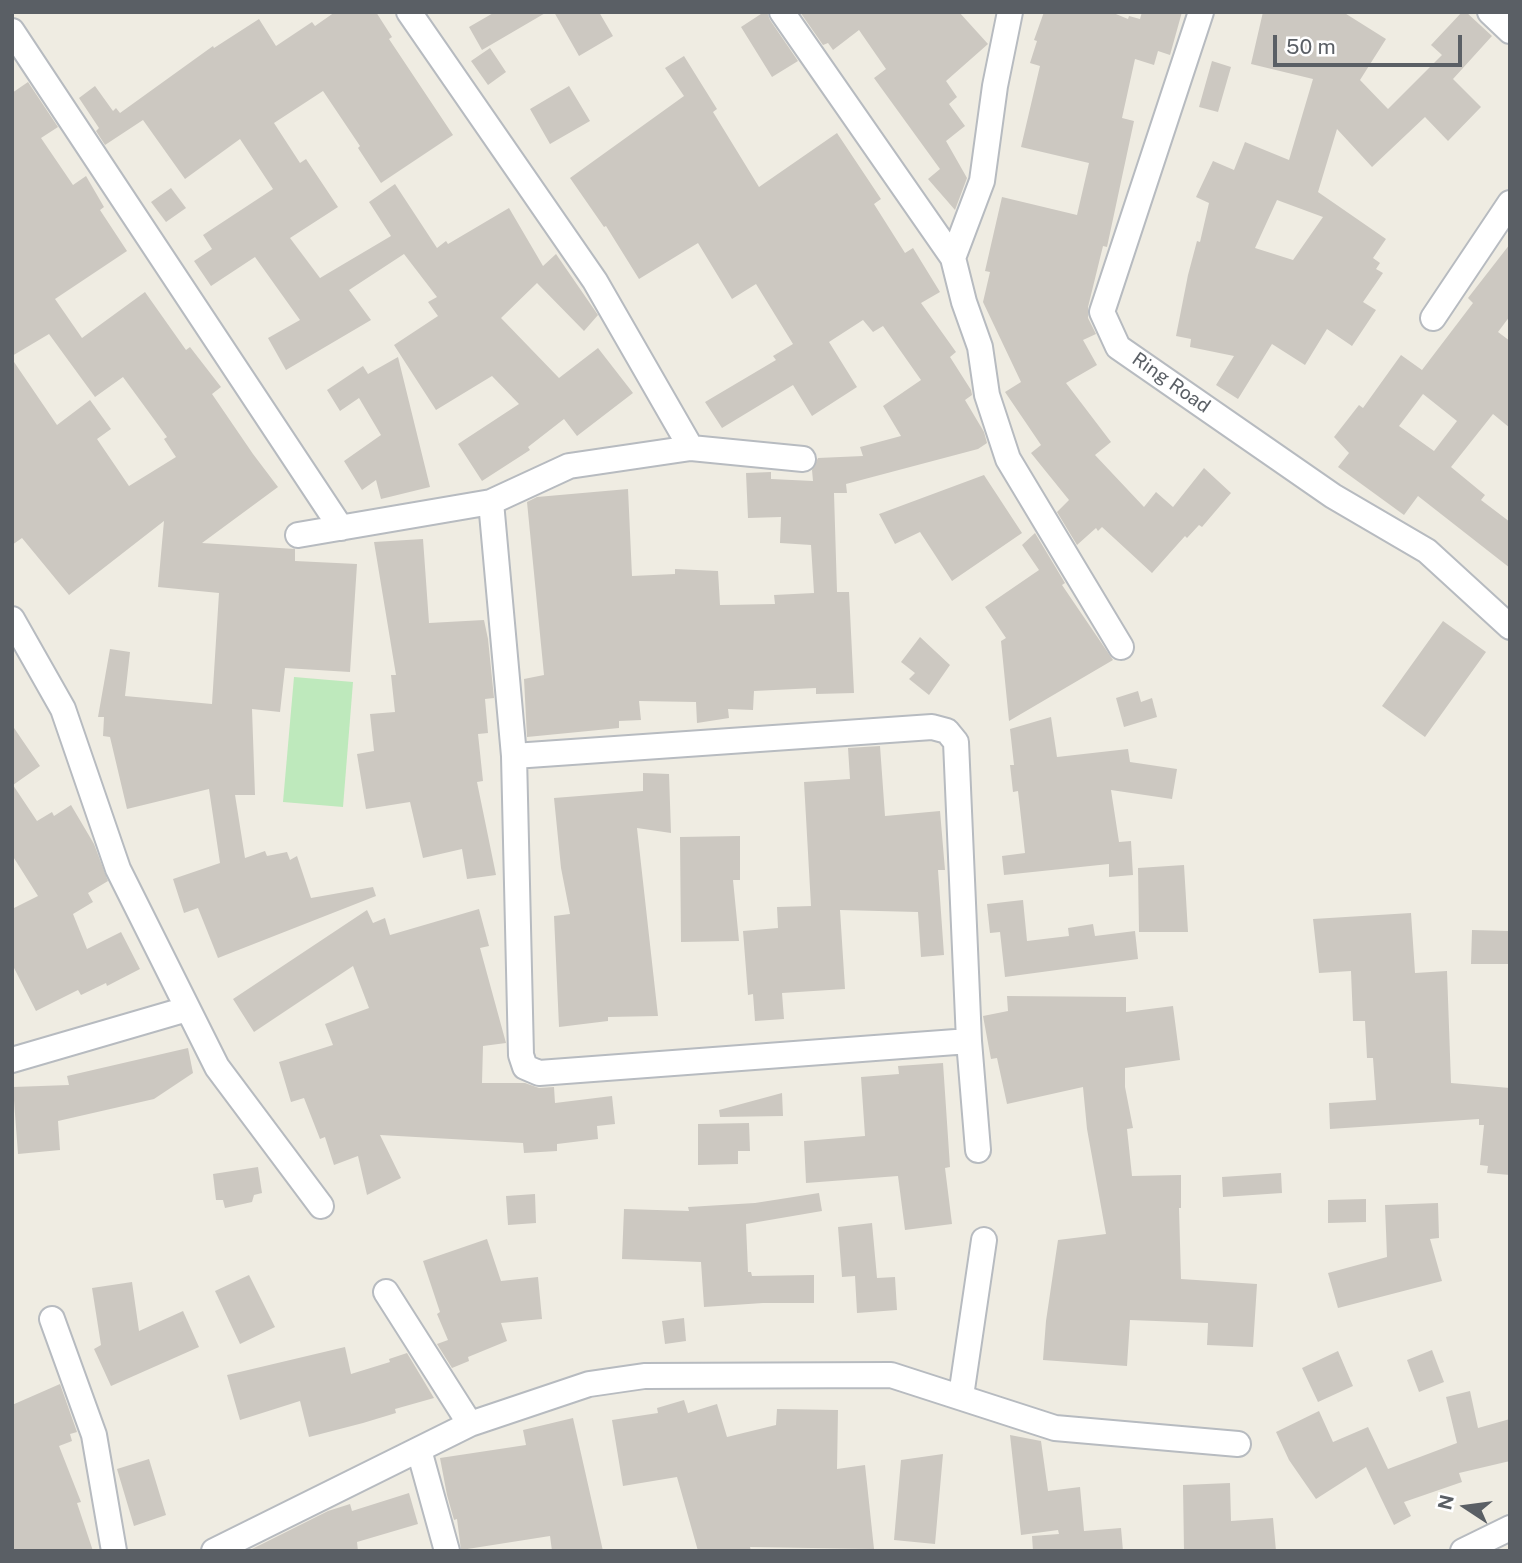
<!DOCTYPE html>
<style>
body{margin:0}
#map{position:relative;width:1522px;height:1563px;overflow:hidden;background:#efece2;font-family:"Public Sans",sans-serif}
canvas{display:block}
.frame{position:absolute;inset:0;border:14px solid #5a5f65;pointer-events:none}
.north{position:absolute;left:1431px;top:1472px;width:70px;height:70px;-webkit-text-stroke:5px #fff;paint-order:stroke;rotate:283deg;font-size:19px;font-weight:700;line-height:28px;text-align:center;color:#5a5f65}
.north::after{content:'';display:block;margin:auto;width:24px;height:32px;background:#5a5f65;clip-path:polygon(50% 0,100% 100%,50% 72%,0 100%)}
.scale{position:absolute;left:1273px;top:35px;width:189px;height:32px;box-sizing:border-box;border:4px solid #5a5f65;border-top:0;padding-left:9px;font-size:21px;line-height:24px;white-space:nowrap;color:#5a5f65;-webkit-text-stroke:5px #fff;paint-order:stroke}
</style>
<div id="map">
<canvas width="1522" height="1563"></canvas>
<div class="frame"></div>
<div class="north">N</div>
<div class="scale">50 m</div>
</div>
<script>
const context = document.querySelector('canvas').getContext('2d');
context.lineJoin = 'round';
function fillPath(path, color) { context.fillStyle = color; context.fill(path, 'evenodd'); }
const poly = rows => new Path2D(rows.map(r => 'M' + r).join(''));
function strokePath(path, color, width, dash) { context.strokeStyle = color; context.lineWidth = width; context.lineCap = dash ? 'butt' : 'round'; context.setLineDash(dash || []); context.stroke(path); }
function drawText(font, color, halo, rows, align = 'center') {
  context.font = font + ' "Public Sans",sans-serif'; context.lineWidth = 5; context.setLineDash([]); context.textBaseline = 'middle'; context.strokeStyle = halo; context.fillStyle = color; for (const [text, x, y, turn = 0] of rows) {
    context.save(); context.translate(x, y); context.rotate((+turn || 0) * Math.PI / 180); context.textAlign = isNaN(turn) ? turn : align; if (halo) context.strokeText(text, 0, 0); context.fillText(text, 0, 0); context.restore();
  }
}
const green = poly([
 [294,677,353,682,343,807,283,802]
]);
const building = poly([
 [335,12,376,12,392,37,389,39,453,135,381,183,358,148,360,146,323,91,274,123,300,163,306,159,338,207,290,238,320,278,391,236,369,202,395,184,437,248,446,241,448,244,509,208,543,266,556,254,598,315,584,331,537,283,501,318,559,378,598,348,633,393,577,436,564,419,528,447,530,450,482,481,458,444,519,404,492,376,436,410,394,345,438,316,428,302,437,297,404,254,349,290,371,320,286,370,268,338,300,320,255,257,211,286,194,261,212,249,203,235,273,189,240,139,185,179,143,120,105,145,96,131,99,128,79,98,95,86,113,111,116,108,120,113,213,46,214,48,259,19,276,46,312,22,315,26],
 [495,12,547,12,482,50,469,27],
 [554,12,599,12,613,36,579,56],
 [764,12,767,12,770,20,798,61,772,77,741,27],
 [800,12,959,12,988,44,946,81,957,97,949,104,965,126,946,141,967,178,955,210,928,179,940,169,874,78,886,69,859,30,833,50,828,43,823,45],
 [1044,12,1111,12,1128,19,1129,16,1140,19,1142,12,1182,12,1170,55,1158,51,1154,65,1135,59,1122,118,1134,121,1107,247,1103,246,1088,307,1088,318,1096,334,1083,340,1097,365,1066,383,1111,442,1095,455,1144,507,1156,492,1173,507,1204,468,1231,493,1202,527,1199,525,1187,538,1185,536,1152,573,1102,527,1098,531,1096,528,1077,545,1057,512,1069,500,1031,453,1041,445,1005,392,1021,382,983,302,990,272,985,271,1002,197,1077,215,1089,163,1021,147,1040,66,1030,63,1037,41,1034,40],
 [1263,12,1343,12,1386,39,1360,80,1388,109,1442,55,1431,45,1462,12,1466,12,1492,36,1453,79,1481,107,1448,141,1425,117,1372,167,1337,129,1318,192,1386,239,1373,258,1380,263,1376,269,1383,273,1363,302,1376,310,1352,346,1327,329,1305,365,1272,344,1238,399,1216,385,1234,356,1190,347,1191,339,1176,336,1188,275,1197,241,1200,242,1209,203,1196,197,1213,161,1234,170,1245,142,1289,160,1313,79,1251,64],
 [1277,200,1323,217,1293,260,1255,248],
 [490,48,506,72,488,85,471,61],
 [684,56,717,109,713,112,759,187,837,133,881,199,874,204,905,253,913,248,940,292,921,303,956,352,950,357,971,390,972,395,965,400,984,432,987,443,978,449,846,484,847,493,834,493,837,592,849,592,854,693,816,694,816,688,754,691,753,710,728,709,729,718,697,723,696,702,639,701,641,720,619,721,619,728,527,737,524,679,544,675,527,502,537,497,628,489,632,576,675,574,675,569,718,571,720,605,775,604,774,595,814,593,811,545,780,543,781,517,748,518,746,473,771,472,771,479,813,481,812,470,818,458,863,456,860,447,901,436,883,406,921,380,883,326,873,332,863,320,829,342,857,387,812,416,793,385,722,428,705,402,776,360,773,356,793,344,756,284,732,299,698,243,639,279,606,226,604,227,570,178,684,96,665,68],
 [1212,61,1231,67,1218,112,1199,107],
 [28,82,58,127,41,138,73,185,86,176,104,207,100,210,127,251,55,299,82,338,145,292,186,350,190,347,221,387,212,394,253,454,278,487,202,543,295,549,295,561,357,564,350,672,285,668,280,712,252,709,255,795,235,795,245,858,265,851,267,856,287,852,290,860,297,856,311,898,373,887,376,896,218,958,198,908,184,913,173,879,220,863,209,789,127,809,110,737,103,736,104,717,98,717,110,649,130,652,125,696,212,704,219,593,158,587,164,521,69,595,22,538,12,545,12,359,57,425,90,400,111,429,97,439,129,486,176,457,164,439,167,437,123,377,95,397,49,334,12,356,12,93],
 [569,86,590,121,550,144,530,109],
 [171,188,186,208,166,222,151,202],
 [1510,244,1510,316,1498,332,1510,341,1510,428,1493,414,1451,467,1485,495,1481,500,1510,522,1510,568,1418,496,1404,515,1338,467,1349,453,1334,437,1359,405,1363,408,1401,355,1422,370,1473,303,1468,298],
 [1423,394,1457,421,1434,451,1399,426],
 [398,357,430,487,381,499,376,480,362,490,344,461,381,435,359,398,340,411,327,390,363,366,368,374],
 [984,475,1022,533,952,581,920,532,895,544,879,514],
 [1035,533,1065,583,1062,585,1113,660,1009,721,1001,641,1006,638,985,607,1039,570,1022,545],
 [423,539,429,623,484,620,488,639,494,698,485,699,488,733,478,734,483,781,477,782,496,875,467,879,462,849,423,858,410,802,366,809,357,754,374,751,370,714,395,712,391,675,396,675,374,542],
 [1443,621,1486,652,1425,737,1382,706],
 [920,637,950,665,929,695,909,679,915,673,901,662],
 [1138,691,1141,702,1152,698,1157,717,1124,727,1116,698],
 [1051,717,1057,757,1128,749,1130,762,1177,769,1172,799,1111,790,1119,842,1131,841,1133,875,1109,877,1109,864,1004,875,1002,856,1025,853,1018,791,1013,792,1010,765,1014,765,1010,729],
 [12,725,40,766,13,785,37,821,52,812,54,816,71,805,94,844,108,881,88,893,93,902,73,914,87,949,121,932,140,969,107,986,106,983,81,995,78,990,36,1011,12,964,12,909,38,896,12,855],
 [880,746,885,816,940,811,945,870,938,870,944,955,921,957,918,912,840,910,845,989,782,993,784,1019,755,1021,753,994,748,995,743,931,778,928,777,907,811,906,804,782,850,779,848,748],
 [643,773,669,774,671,833,637,828,658,1016,608,1017,608,1021,559,1027,554,916,570,914,561,868,554,798,643,791],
 [740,836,740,880,733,880,739,941,681,942,680,837],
 [1184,865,1188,932,1139,932,1138,868],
 [1023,900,1027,941,1069,936,1068,928,1093,924,1095,936,1135,931,1138,959,1005,977,1000,932,990,933,987,904],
 [479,909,489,946,480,948,506,1043,483,1046,482,1083,525,1083,539,1088,554,1087,555,1103,612,1096,615,1124,597,1126,598,1139,557,1144,557,1151,524,1153,523,1143,380,1135,401,1178,367,1195,358,1156,334,1165,325,1137,320,1139,304,1098,291,1102,279,1062,333,1045,325,1024,369,1008,353,966,254,1032,233,999,367,910,373,923,385,918,390,935],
 [1411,913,1415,973,1447,971,1451,1083,1510,1088,1510,1175,1487,1173,1488,1166,1480,1165,1484,1125,1479,1125,1479,1119,1330,1129,1329,1103,1376,1100,1373,1058,1367,1058,1365,1021,1353,1021,1351,971,1319,973,1313,919],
 [1472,930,1510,931,1510,964,1471,964],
 [1007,996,1126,997,1126,1012,1173,1006,1180,1060,1125,1068,1125,1087,1133,1128,1127,1129,1132,1176,1181,1175,1181,1208,1179,1208,1181,1279,1257,1284,1253,1347,1207,1345,1208,1323,1130,1320,1127,1366,1043,1360,1046,1321,1058,1240,1106,1234,1087,1129,1083,1087,1007,1104,997,1058,991,1059,983,1016,1008,1011],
 [188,1048,193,1073,154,1099,58,1121,60,1150,18,1154,13,1087,69,1085,67,1076],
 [943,1063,950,1167,945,1168,952,1224,905,1230,898,1176,806,1183,804,1141,865,1136,861,1077,899,1074,898,1066],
 [782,1093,783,1116,720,1117,719,1110],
 [749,1123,750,1151,738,1151,738,1164,698,1165,698,1124],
 [258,1167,262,1193,254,1195,252,1202,225,1208,223,1200,216,1200,213,1174],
 [1281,1173,1282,1193,1223,1197,1222,1177],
 [819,1193,822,1211,746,1224,748,1272,751,1272,752,1276,814,1275,814,1303,763,1303,704,1307,701,1262,622,1259,624,1209,689,1211,688,1207,755,1203],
 [535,1194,536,1223,508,1225,506,1196],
 [1366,1199,1366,1222,1328,1223,1328,1200],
 [1438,1203,1439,1238,1430,1239,1442,1281,1338,1308,1328,1273,1387,1257,1385,1205],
 [872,1223,877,1278,895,1277,897,1310,857,1313,855,1276,842,1277,838,1227],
 [487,1239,501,1281,538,1277,542,1319,501,1323,507,1341,468,1357,469,1361,452,1368,437,1344,448,1340,437,1314,440,1312,423,1261],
 [249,1275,275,1327,240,1344,215,1291],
 [132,1282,139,1331,183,1311,199,1347,111,1386,94,1349,101,1345,92,1288],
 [684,1318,686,1341,665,1344,662,1321],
 [345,1347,351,1374,390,1362,389,1359,407,1353,434,1398,395,1409,396,1413,363,1423,309,1437,300,1401,240,1420,227,1375],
 [1432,1350,1444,1382,1419,1392,1407,1360],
 [1338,1351,1353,1386,1318,1402,1302,1368],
 [60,1384,77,1432,70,1434,72,1441,59,1446,81,1502,77,1503,93,1551,12,1551,12,1405],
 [1470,1391,1478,1428,1510,1419,1510,1461,1459,1473,1462,1482,1404,1502,1411,1516,1394,1525,1366,1467,1316,1499,1289,1460,1276,1432,1319,1411,1333,1442,1368,1427,1388,1469,1457,1443,1446,1397],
 [684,1400,688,1413,717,1404,727,1437,776,1425,777,1409,838,1410,837,1469,865,1465,874,1549,750,1547,751,1551,698,1551,677,1477,623,1486,612,1420,658,1413,657,1408],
 [573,1418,603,1551,552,1551,550,1536,461,1550,457,1519,454,1520,447,1495,440,1458,526,1445,523,1430],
 [1010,1435,1041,1441,1048,1491,1080,1487,1084,1531,1121,1528,1123,1551,1033,1551,1032,1536,1059,1534,1058,1530,1021,1535],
 [943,1454,935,1544,894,1540,901,1460],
 [149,1459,166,1515,134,1526,117,1469],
 [1230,1483,1231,1521,1273,1518,1276,1551,1184,1551,1183,1485],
 [409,1493,418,1524,357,1542,358,1551,248,1551,328,1511,350,1504,352,1511]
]);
const minor = poly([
 [409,12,595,281,691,448],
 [782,12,953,258,964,302,980,347,987,395,1008,459,1121,647],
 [1201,12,1102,312,1118,347,1333,496,1427,551,1510,627],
 [1490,12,1510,31],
 [12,31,341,528],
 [953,258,982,181,995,86,1010,12],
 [1433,318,1510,203],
 [491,502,514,756,521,1055,525,1067,539,1073,969,1041],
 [298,535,491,502,569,466,691,448,803,459],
 [12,619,63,709,118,869,217,1067,321,1206],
 [514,756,932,727,947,731,956,742,969,1041,978,1150],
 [12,1060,187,1009],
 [386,1292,470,1424],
 [52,1319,94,1435,114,1551],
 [961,1396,984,1240],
 [419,1450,447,1551],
 [214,1551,470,1424,589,1384,644,1376,891,1375,1055,1428,1238,1444],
 [1463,1551,1510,1528]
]);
const streetNames = [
 ["Ring Road",1171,383,35]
];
fillPath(green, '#bee9bc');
fillPath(building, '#ccc8c1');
strokePath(minor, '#b7bbc0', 28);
strokePath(minor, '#fff', 24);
drawText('19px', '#5a5f65', '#fff', streetNames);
</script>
